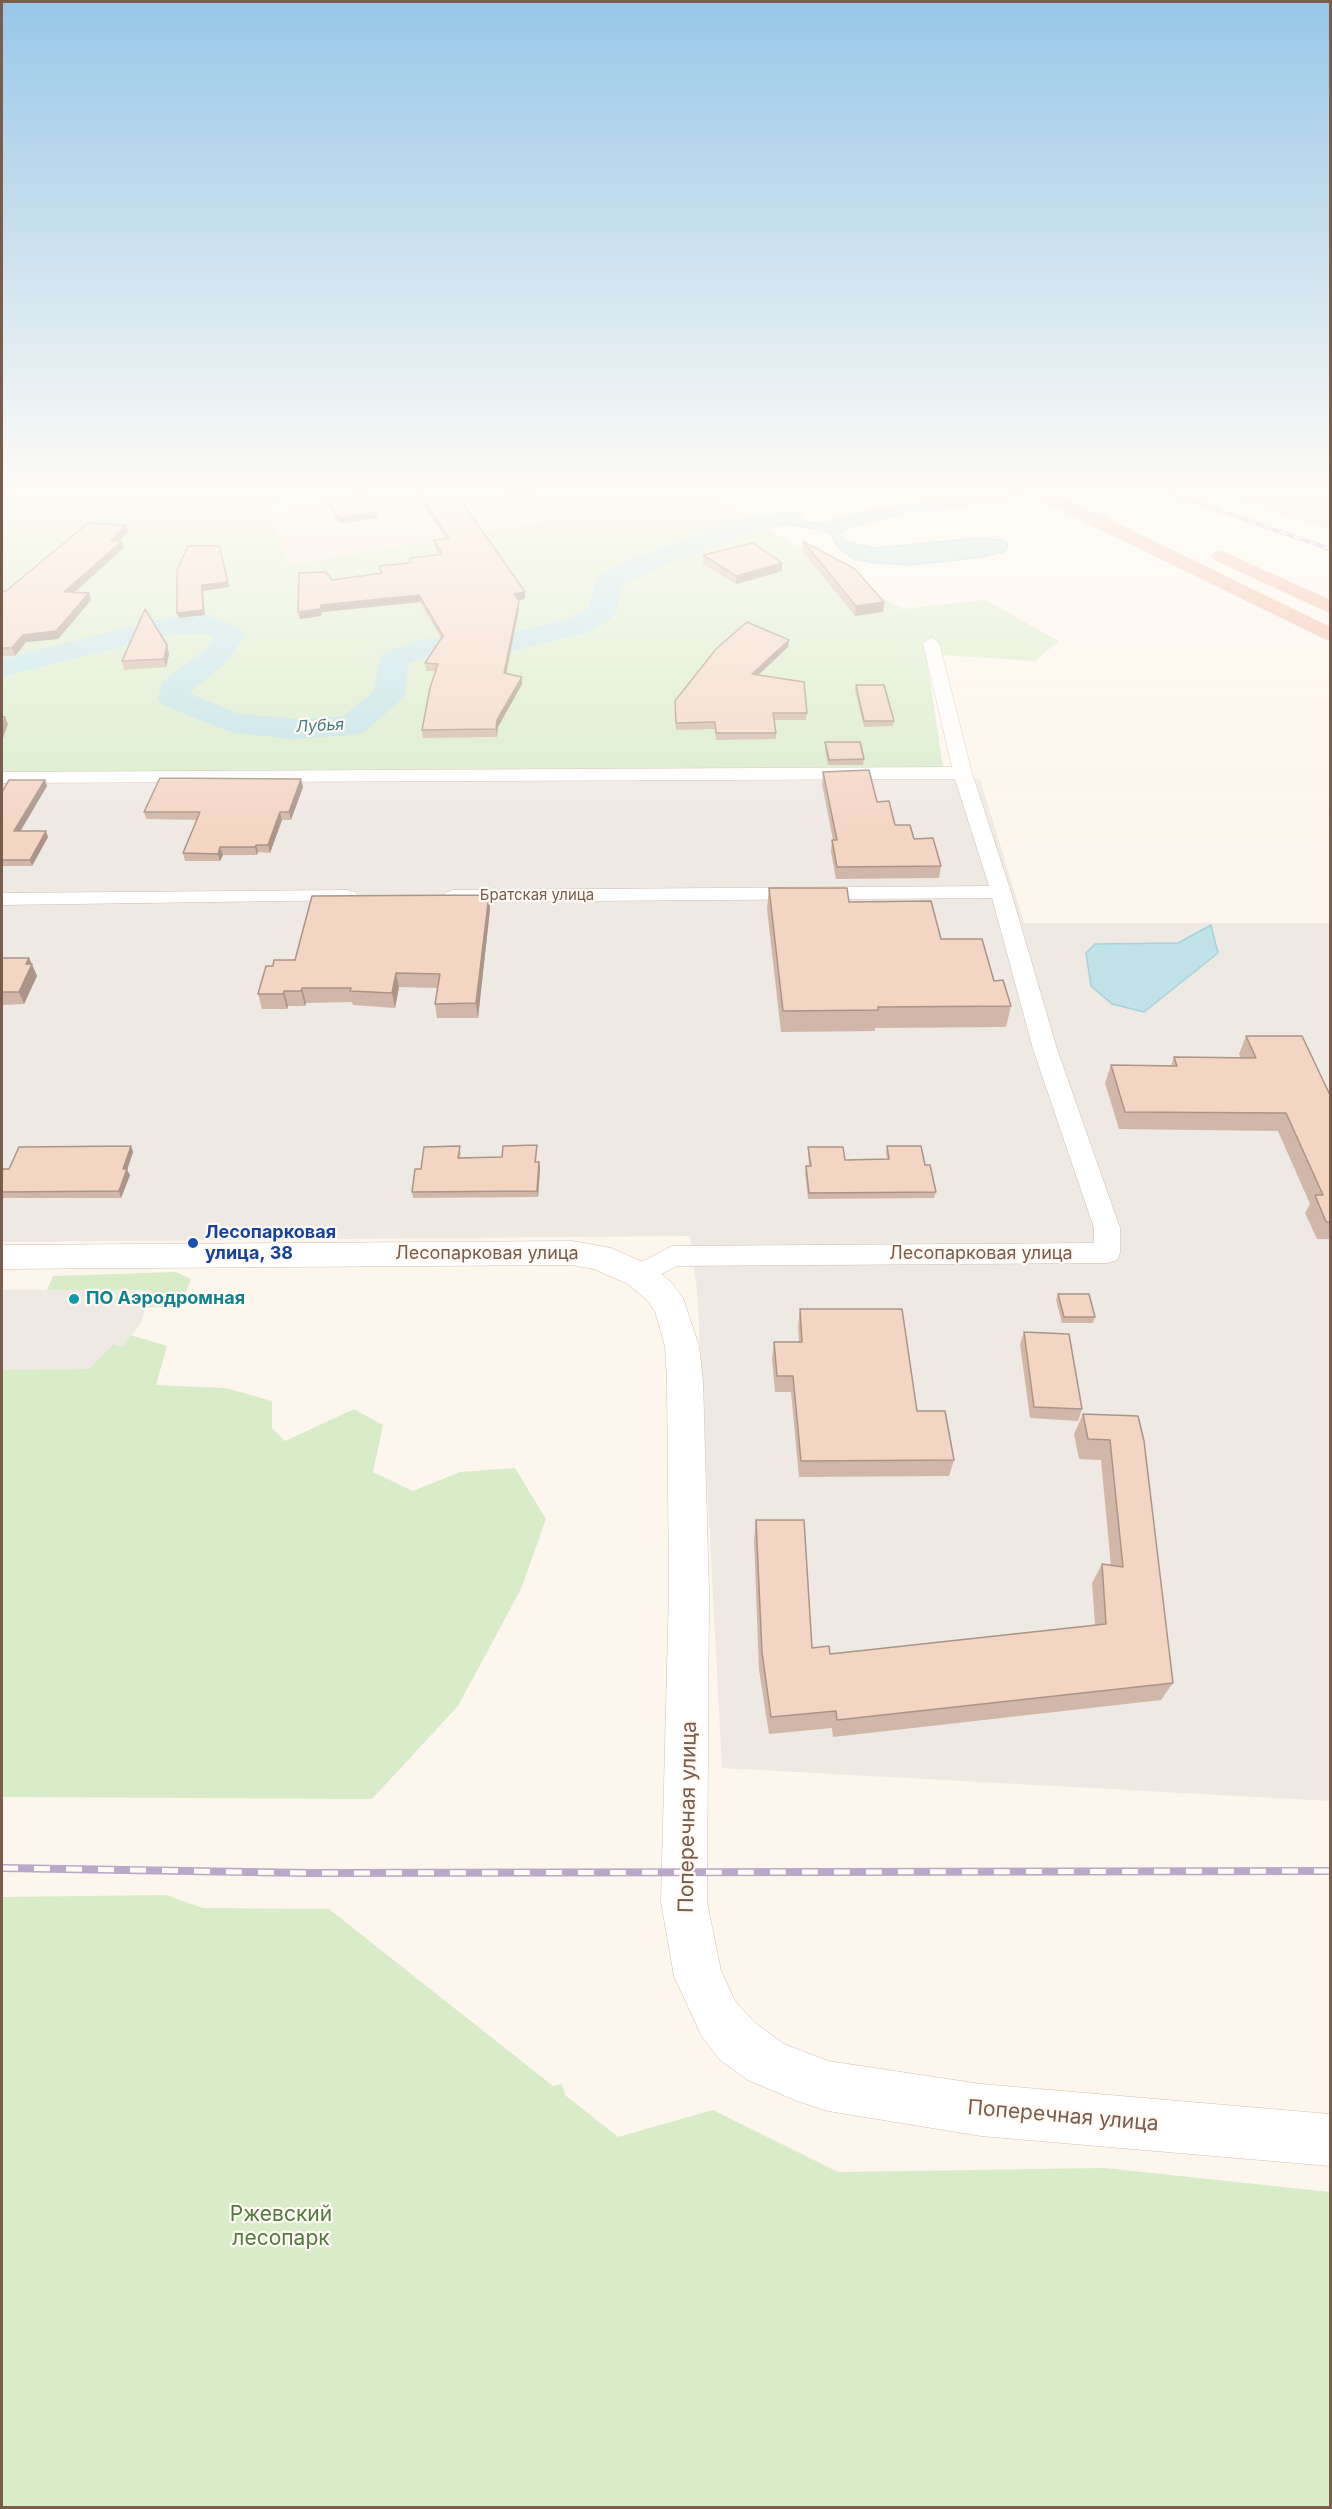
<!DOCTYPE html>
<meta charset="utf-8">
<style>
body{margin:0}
#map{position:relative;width:1332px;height:2509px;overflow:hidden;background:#fdf6ec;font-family:Inter,sans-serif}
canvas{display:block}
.frame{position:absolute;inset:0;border:3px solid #7a5c4d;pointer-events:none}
</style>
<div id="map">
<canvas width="1332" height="2509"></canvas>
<div class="frame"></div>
</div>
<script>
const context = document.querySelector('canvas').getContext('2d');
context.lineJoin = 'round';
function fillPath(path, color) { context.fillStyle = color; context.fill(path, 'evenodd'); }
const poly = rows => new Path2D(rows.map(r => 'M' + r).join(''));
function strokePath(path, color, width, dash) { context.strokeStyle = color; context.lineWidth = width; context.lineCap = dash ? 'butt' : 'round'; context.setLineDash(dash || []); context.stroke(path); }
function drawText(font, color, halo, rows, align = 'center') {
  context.font = font + ' Inter,sans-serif'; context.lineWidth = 4.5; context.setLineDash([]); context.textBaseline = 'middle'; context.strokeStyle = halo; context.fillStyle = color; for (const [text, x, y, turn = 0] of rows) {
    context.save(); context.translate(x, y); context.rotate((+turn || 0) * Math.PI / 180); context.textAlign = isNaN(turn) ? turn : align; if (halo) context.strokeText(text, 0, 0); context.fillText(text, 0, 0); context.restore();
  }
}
const residential = poly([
 [182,489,740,489,288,565,204,523]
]);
const industrial = poly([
 [980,779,1024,923,1330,923,1330,1801,722,1768,697,1290,690,1236,2,1242,2,782],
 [2,1290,150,1290,141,1323,122,1347,113,1344,89,1369,2,1370]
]);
const green = poly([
 [2,489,182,489,204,523,270,513,288,565,711,494,902,609,985,600,1059,641,1035,661,926,654,943,767,2,774],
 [1204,489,1330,489,1330,531],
 [176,1272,191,1279,180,1308,145,1307,150,1290,47,1290,53,1276],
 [131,1335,167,1346,156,1385,226,1388,272,1401,272,1428,285,1441,354,1409,383,1425,373,1472,413,1491,460,1472,515,1468,546,1519,521,1589,458,1706,372,1799,2,1797,2,1370,89,1369,113,1344,122,1347],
 [166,1895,203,1908,329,1909,553,2086,562,2084,565,2095,618,2137,713,2110,838,2172,1105,2168,1330,2192,1330,2507,2,2507,2,1897]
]);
const water = poly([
 [1010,489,1047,489,977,504,912,511,852,526,843,531,839,535,849,542,876,548,978,538,1001,540,1008,545,1006,551,983,557,910,565,875,563,854,559,839,548,830,534,821,530,779,523,729,536,720,533,746,522,770,517,822,524,858,513,1010,489],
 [1211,925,1218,953,1144,1012,1112,1004,1091,986,1086,953,1095,944,1178,943,1211,925]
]);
const river = poly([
 [791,511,800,514,804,519,800,524,758,530,659,568,622,585,616,612,612,618,586,633,494,655,426,657,409,663,405,694,400,701,364,732,353,735,292,739,230,732,163,705,158,698,161,686,166,679,206,649,213,637,204,633,170,635,2,677,2,659,170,617,208,615,240,628,245,634,228,661,192,690,191,694,236,713,292,719,344,716,374,691,380,658,384,652,422,639,494,637,566,620,589,608,595,581,599,575,639,556,745,517,791,511]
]);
const minor = poly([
 [355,489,389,489,382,493,277,510,270,506,277,502,355,489],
 [1330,489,1322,494,1315,490,1316,489,1330,489],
 [931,638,939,643,972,773,1011,892,1057,1049,1120,1228,1120,1253,1117,1260,1107,1263,677,1266,640,1285,630,1282,626,1275,630,1268,672,1246,1094,1243,1094,1228,1033,1049,992,898,453,902,446,900,443,896,446,892,453,890,989,886,955,779,2,783,2,772,952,767,923,643,931,638],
 [348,890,355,892,358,896,355,900,2,905,2,893,348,890]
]);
const tertiary = poly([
 [572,1241,611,1248,652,1266,671,1282,683,1298,699,1346,703,1381,709,1590,707,1902,721,1971,735,2001,755,2023,784,2044,828,2061,981,2084,1330,2114,1330,2166,981,2136,828,2111,797,2101,748,2080,719,2059,701,2035,674,1976,661,1902,669,1590,667,1381,665,1346,655,1311,647,1300,628,1284,594,1269,572,1265,2,1269,2,1245,572,1241]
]);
const motorway = poly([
 [1024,489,1046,489,1330,627,1330,640,1323,638,1026,493,1024,489],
 [1221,551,1330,600,1330,613,1215,560,1212,556,1215,552,1221,551]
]);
const railFar1 = poly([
 [1158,489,1330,549]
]);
const rail = poly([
 [2,1868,310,1873,1330,1871]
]);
const wall = poly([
 [411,489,453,489,525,599,518,600,519,608,506,673,522,677,522,684,498,727,497,737,423,738,422,730,435,671,426,671,425,663,441,638,420,602,322,612,321,616,300,619,332,580,380,573,379,566,410,563,439,555,435,547,434,540,446,539],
 [505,489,547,489,547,491,510,496],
 [327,499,377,512,378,518,341,523,337,522,328,504],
 [126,525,128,532,120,541,122,541,124,548,74,592,91,600,58,639,26,642,15,656,2,656,2,591,6,591],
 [803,541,884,602,883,612,855,616,802,551],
 [703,555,782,563,782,571,736,584,703,564],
 [167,645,169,654,166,667,124,670,122,661],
 [788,647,758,675,807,713,806,720,774,720,776,733,776,739,716,740,715,729,676,730,675,708],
 [856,685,894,721,893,726,864,727,855,691],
 [825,742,864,759,863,765,828,765,825,748],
 [823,772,877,802,895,825,914,839,941,866,939,878,836,879,831,852,832,840,833,840,822,784],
 [47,786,20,831,48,837,32,866,2,866,2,792],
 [303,787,291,820,282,820,270,853,258,852,257,855,223,855,220,861,185,861,183,853,197,820,146,819,144,812],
 [769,888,849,902,941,939,994,981,1011,1006,1006,1027,875,1028,875,1031,781,1032,767,909],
 [489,895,490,909,478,1018,437,1018,435,1004,437,988,399,987,395,1008,353,1005,352,1002,306,1003,305,1006,288,1006,287,1009,262,1009,258,994,273,966],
 [2,958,29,958,37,976,24,1004,2,1005],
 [1246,1036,1330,1095,1330,1239,1317,1239,1305,1213,1310,1204,1278,1131,1119,1129,1105,1083,1111,1065,1171,1066,1174,1057,1241,1058,1239,1054],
 [131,1146,133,1152,127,1170,130,1175,121,1198,2,1198,2,1173,9,1169],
 [887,1146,925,1165,936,1192,934,1198,808,1199,805,1172,806,1166,809,1166,808,1153,808,1147,845,1160,887,1159,886,1152],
 [461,1152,460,1158,502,1157,537,1152,536,1162,539,1162,540,1168,538,1197,413,1198,412,1192,421,1169],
 [1058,1294,1095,1317,1093,1323,1062,1323,1056,1300],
 [800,1309,917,1411,954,1460,949,1476,799,1477,791,1392,775,1392,772,1359,774,1342,799,1342,798,1326],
 [1024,1332,1082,1409,1078,1421,1030,1418,1020,1344],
 [1083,1414,1138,1416,1173,1683,1161,1700,833,1737,832,1728,769,1734,759,1670,754,1539,756,1520,812,1648,830,1654,1095,1625,1092,1583,1102,1564,1111,1566,1101,1460,1079,1459,1074,1434]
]);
const shadedWall = poly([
 [321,489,340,489,321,492],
 [522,489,547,489,547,491,510,496,510,491],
 [377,512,378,518,341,523,341,518],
 [126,525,128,532,113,548,111,541],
 [122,541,124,548,67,599,64,592],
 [782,563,782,571,736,584,736,576],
 [228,582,229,587,203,591,205,615,179,618,177,613,202,585],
 [525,592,525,599,514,601,514,594],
 [89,593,91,600,58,639,26,642,15,656,12,648,23,635],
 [419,595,420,602,322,612,321,616,300,619,298,612,321,605],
 [519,601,519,608,505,680,504,673],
 [884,602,883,612,855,616,856,606],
 [789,640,788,647,752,681,752,674],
 [167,645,169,654,166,667,164,659],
 [522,677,522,684,498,727,497,737,496,729,497,720],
 [5,717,8,724,2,741,2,727],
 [301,779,303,787,291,820,289,812],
 [45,780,47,786,17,837,14,831],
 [280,812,282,820,270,853,268,845],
 [46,831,48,837,32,866,30,860],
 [256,845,258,852,257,855,255,847],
 [220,847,223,855,220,861,218,854],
 [489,895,490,909,478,1018,476,1003],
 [29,958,37,976,24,1004,19,992,26,964],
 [396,973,399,987,395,1008,392,993],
 [302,988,306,1003,305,1006,301,991],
 [284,991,288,1006,287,1009,283,994],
 [131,1146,133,1152,127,1170,130,1175,121,1198,119,1191,123,1169],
 [539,1162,540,1168,538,1197,537,1191]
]);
const building = poly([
 [415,489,453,489,525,592,514,594,519,601,504,673,522,677,497,720,496,729,422,730,430,688,438,664,425,663,443,636,419,595,321,605,320,609,298,612,299,573,326,572,332,580,382,573,379,566,410,563,410,558,442,554,434,540,449,538,415,489],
 [365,493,377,512,341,518,336,516,327,499,365,493],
 [88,523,126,525,111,541,122,541,64,592,89,593,56,631,23,635,12,648,2,648,2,591,6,591,88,523],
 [803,541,855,569,884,602,856,606,803,541],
 [753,543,782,563,736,576,703,555,753,543],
 [188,546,219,546,228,582,202,585,203,610,177,613,177,570,188,546],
 [145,609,167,645,164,659,122,661,145,609],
 [747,622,789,640,752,674,804,682,807,713,773,713,776,733,716,733,715,722,676,723,675,701,716,649,747,622],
 [856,685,884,685,894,721,864,721,856,685],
 [2,717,5,717,2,727,2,717],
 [825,742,860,742,864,759,829,760,825,742],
 [869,770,877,802,889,801,895,825,910,825,914,839,933,838,941,866,837,867,832,840,837,840,823,772,869,770],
 [160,778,301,779,289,812,280,812,268,845,256,845,255,847,220,847,218,854,183,853,200,812,144,812,160,778],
 [9,780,45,780,14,831,46,831,30,860,2,860,2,792,9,780],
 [769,888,847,888,849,902,931,901,941,939,982,939,994,981,1003,980,1011,1006,878,1007,878,1010,783,1011,769,888],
 [489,895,476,1003,435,1004,440,974,396,973,392,993,350,991,351,988,302,988,301,991,284,991,283,994,258,994,266,966,273,966,274,960,295,960,312,896,489,895],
 [2,958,29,958,26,964,32,964,19,992,2,992,2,958],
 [1246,1036,1302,1036,1330,1095,1330,1222,1326,1222,1315,1195,1323,1195,1286,1113,1125,1112,1111,1065,1177,1066,1174,1057,1256,1058,1246,1036],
 [537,1145,535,1162,539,1162,537,1191,412,1192,415,1169,421,1169,424,1147,460,1146,458,1158,502,1157,503,1146,537,1145],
 [131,1146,123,1169,127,1169,119,1191,2,1192,2,1173,3,1169,9,1169,19,1147,131,1146],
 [887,1146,921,1146,925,1165,930,1165,936,1192,809,1193,806,1166,811,1166,808,1147,843,1147,845,1160,889,1159,887,1146],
 [1058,1294,1089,1294,1095,1317,1064,1317,1058,1294],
 [800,1309,902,1309,917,1411,945,1411,954,1460,801,1461,793,1376,777,1376,774,1342,802,1342,800,1309],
 [1024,1332,1069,1334,1082,1409,1034,1407,1024,1332],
 [1083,1414,1138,1416,1144,1441,1173,1683,837,1720,836,1711,771,1717,762,1652,756,1520,804,1520,812,1648,829,1646,830,1654,1106,1624,1102,1564,1123,1567,1110,1440,1088,1439,1083,1414]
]);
const markers = [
 [193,1243,6,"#1a4fb4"],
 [74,1299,6,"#0f9aa8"]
];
const farStreetnames = [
 ["Братская улица",537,895]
];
const farWaternames = [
 ["Лубья",320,726,-3]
];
const transitNames = [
 ["Лесопарковая",205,1233],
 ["улица, 38",205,1254]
];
const streetNames = [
 ["Лесопарковая улица",487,1254],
 ["Лесопарковая улица",981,1254]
];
const cultureNames = [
 ["ПО Аэродромная",86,1299]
];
const nearStreetnames = [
 ["Поперечная улица",688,1817,-89],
 ["Поперечная улица",1063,2116,5]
];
const nearParknames = [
 ["Ржевский",281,2215],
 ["лесопарк",281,2239]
];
fillPath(residential, '#f5e8da');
fillPath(industrial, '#efe9e4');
fillPath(green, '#d8ecc9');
fillPath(water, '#bfe3e8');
strokePath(water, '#a5d3da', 1.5);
fillPath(river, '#bfe3e8');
strokePath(minor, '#d1beb0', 1);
strokePath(tertiary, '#d1beb0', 1);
strokePath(motorway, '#dad1cd', 1);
fillPath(minor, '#fff');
fillPath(tertiary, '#fff');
fillPath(motorway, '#f7b7a3');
strokePath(railFar1, '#b9a8c9', 4);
strokePath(rail, '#b9a8c9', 8);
strokePath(railFar1, '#fffaf3', 2, [8]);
strokePath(rail, '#fffaf3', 5, [16]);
fillPath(wall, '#d1b7a8');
fillPath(shadedWall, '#aa9588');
fillPath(building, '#f3d5c3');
strokePath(building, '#aa9588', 1.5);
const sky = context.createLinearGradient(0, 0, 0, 841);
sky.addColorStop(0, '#97c7e8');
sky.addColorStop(0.58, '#fefbf6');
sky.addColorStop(1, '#fefbf600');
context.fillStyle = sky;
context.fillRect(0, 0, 1332, 841);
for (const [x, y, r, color] of markers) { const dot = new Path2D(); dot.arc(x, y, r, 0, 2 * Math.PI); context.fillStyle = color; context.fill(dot); strokePath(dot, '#fffaf3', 2); }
drawText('15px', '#7a5c4d', '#fffaf3', farStreetnames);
drawText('italic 16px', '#437c86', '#fffaf3', farWaternames);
drawText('bold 18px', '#164399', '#fffaf3', transitNames, 'left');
drawText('18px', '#7a5c4d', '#fffaf3', streetNames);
drawText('bold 18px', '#0d838f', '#fffaf3', cultureNames, 'left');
drawText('21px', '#7a5c4d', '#fffaf3', nearStreetnames);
drawText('21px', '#537a41', '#fffaf3', nearParknames);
</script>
